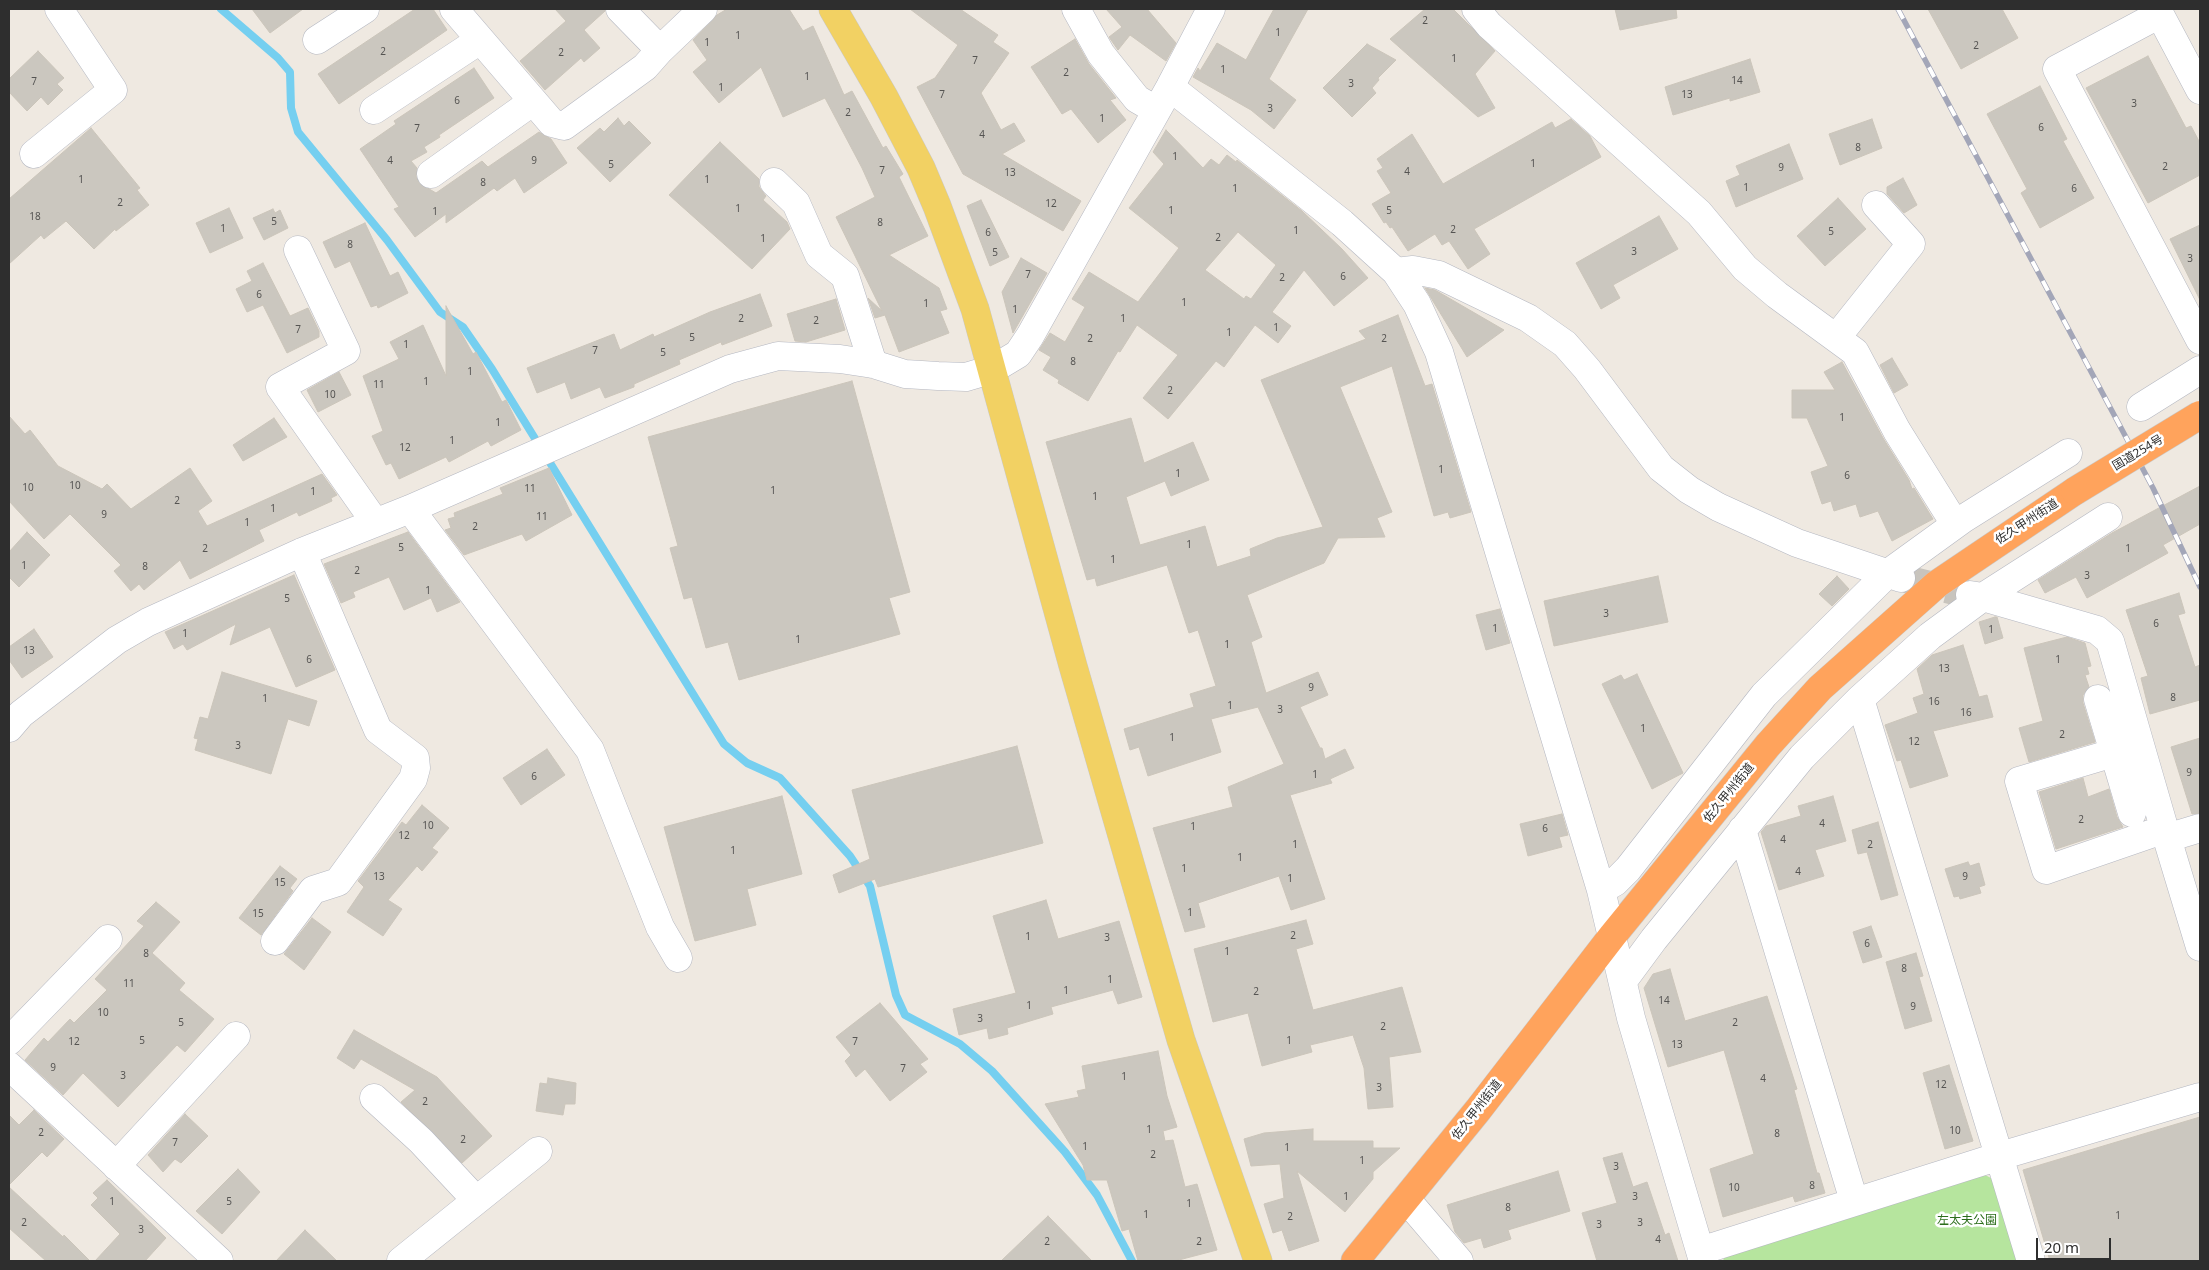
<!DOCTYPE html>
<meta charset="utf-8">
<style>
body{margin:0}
#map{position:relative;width:2209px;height:1270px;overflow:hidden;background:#efe9e1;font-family:"Noto Sans",sans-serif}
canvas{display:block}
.frame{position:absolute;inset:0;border:10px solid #2e2e2e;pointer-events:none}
.scale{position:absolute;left:2036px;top:1238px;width:75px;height:22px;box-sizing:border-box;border:2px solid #2e2e2e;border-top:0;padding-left:6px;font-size:15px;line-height:18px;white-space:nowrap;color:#2e2e2e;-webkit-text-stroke:4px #fff;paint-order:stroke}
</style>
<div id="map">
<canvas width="2209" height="1270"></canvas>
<div class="frame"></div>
<div class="scale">20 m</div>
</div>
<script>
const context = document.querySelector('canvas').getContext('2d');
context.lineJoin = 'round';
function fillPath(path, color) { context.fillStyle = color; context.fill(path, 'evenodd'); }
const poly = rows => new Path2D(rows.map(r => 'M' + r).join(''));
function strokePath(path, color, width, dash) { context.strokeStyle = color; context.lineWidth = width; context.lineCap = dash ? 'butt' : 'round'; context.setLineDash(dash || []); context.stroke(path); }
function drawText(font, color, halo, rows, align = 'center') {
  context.font = font + ' "Noto Sans","Noto Sans JP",sans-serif'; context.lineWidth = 5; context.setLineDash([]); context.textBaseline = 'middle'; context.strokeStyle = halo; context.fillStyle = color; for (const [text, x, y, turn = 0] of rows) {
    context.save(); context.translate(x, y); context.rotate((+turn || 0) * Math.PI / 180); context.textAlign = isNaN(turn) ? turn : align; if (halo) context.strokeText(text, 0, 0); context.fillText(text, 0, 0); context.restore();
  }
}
const green = poly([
 [1983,1174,1997,1181,2022,1261,1723,1261,1725,1255]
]);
const stream = poly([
 [221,9,278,58,290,72,291,108,298,132,387,240,440,312,463,327,492,369,724,744,747,763,780,778,850,856,870,886,896,995,905,1015,960,1044,992,1071,1065,1152,1097,1195,1132,1261]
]);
const building = poly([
 [252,9,303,9,270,33,252,9],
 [415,9,433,9,447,30,339,104,318,74,415,9],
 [555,9,605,9,605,11,584,30,600,48,584,62,581,58,545,90,520,61,566,21,555,9],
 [727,9,789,9,803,31,813,26,844,95,852,91,883,148,886,146,903,174,899,177,928,236,889,255,939,288,947,309,940,311,949,333,899,352,885,315,875,318,868,298,882,311,836,217,875,197,862,168,825,98,783,117,761,67,719,103,693,72,707,60,693,40,717,15,727,9],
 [910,9,960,9,998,35,993,42,1009,53,981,93,1001,130,1014,123,1025,141,1002,154,1081,201,1063,231,963,174,917,87,935,78,958,45,910,9],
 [1106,9,1147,9,1176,43,1166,61,1130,35,1118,50,1109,37,1122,27,1106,9],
 [1274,9,1308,9,1269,79,1296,100,1274,129,1251,110,1193,77,1198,68,1200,71,1217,43,1246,60,1274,9],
 [1425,9,1453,9,1495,51,1475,74,1495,108,1478,117,1390,39,1425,9],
 [1615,9,1676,9,1677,18,1620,30,1615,9],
 [1928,9,2002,9,2018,38,1961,69,1928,9],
 [1075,39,1089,64,1116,98,1110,100,1126,120,1098,143,1071,109,1062,114,1031,67,1075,39],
 [1367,44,1396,60,1378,78,1379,80,1372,88,1376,93,1352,117,1323,88,1367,44],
 [38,51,64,78,57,84,63,90,48,105,41,97,27,111,9,92,9,79,38,51],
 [2148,56,2186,128,2191,126,2200,143,2200,175,2148,203,2086,88,2148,56],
 [1750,59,1760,92,1730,101,1730,98,1673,115,1665,87,1750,59],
 [474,68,494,98,439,135,440,137,424,147,427,152,411,161,417,168,416,176,419,183,436,193,482,161,488,167,539,132,551,139,567,163,524,193,515,178,497,191,494,188,446,223,446,214,415,237,394,209,399,207,360,149,396,124,394,121,474,68],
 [2040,86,2067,139,2063,141,2094,198,2040,228,2021,193,2027,189,1987,114,2040,86],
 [618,118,624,126,629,121,651,143,610,182,577,148,600,128,604,132,618,118],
 [1571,119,1590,136,1601,157,1474,229,1490,254,1468,269,1449,241,1442,245,1435,234,1408,251,1392,227,1390,228,1386,222,1384,223,1372,204,1391,193,1377,171,1383,168,1377,159,1412,134,1443,184,1552,122,1555,128,1571,119],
 [1872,119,1882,148,1840,165,1829,134,1872,119],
 [91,128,140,188,137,190,149,205,116,231,115,229,94,249,66,221,44,239,41,235,9,264,9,199,91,128],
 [1166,130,1203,168,1211,159,1219,165,1227,155,1236,162,1237,160,1302,211,1342,249,1368,278,1334,306,1304,270,1272,312,1291,326,1278,343,1255,325,1224,367,1216,361,1168,419,1143,398,1178,355,1137,325,1120,352,1118,351,1088,401,1058,383,1059,380,1043,370,1051,357,1039,350,1050,333,1065,342,1085,307,1072,299,1089,272,1138,302,1179,248,1129,208,1164,164,1153,152,1166,130],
 [1238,232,1276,265,1251,299,1246,296,1244,299,1205,270,1238,232],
 [720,142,759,179,759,187,766,196,763,200,787,222,790,229,752,269,669,195,720,142],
 [1789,144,1803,179,1736,207,1726,181,1740,175,1736,166,1789,144],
 [1903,178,1917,205,1904,213,1887,194,1887,187,1903,178],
 [1838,198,1866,229,1825,266,1797,236,1838,198],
 [981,200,1009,257,990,266,967,206,981,200],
 [229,208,243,238,210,253,196,223,229,208],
 [273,209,275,213,280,210,288,228,264,240,253,218,273,209],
 [1659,216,1678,249,1613,285,1620,298,1601,309,1576,263,1659,216],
 [365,223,390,276,398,272,408,293,378,308,377,305,371,307,350,261,335,268,323,242,365,223],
 [2200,225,2200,300,2170,239,2200,225],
 [1021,258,1047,273,1013,333,1002,292,1021,258],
 [263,263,290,316,308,308,319,331,319,337,287,353,263,305,247,312,236,289,252,281,247,271,263,263],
 [1425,288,1435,290,1504,330,1467,357,1425,288],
 [760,294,772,326,722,345,721,342,679,360,680,364,634,384,634,387,605,398,600,387,571,399,565,382,537,393,527,368,614,334,620,350,653,334,654,337,710,312,760,294],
 [836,299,845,330,806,342,795,341,787,314,836,299],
 [446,306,473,354,476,352,502,402,506,400,521,430,491,446,488,441,449,462,446,457,399,479,391,463,386,465,372,436,383,431,363,376,399,359,390,342,423,325,446,376,446,306],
 [1398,315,1425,386,1432,384,1471,512,1450,518,1448,512,1434,516,1392,366,1340,387,1392,512,1377,518,1385,537,1338,538,1324,563,1247,595,1262,637,1251,642,1266,693,1318,672,1328,695,1300,707,1320,748,1322,748,1325,759,1345,749,1354,768,1330,779,1332,783,1290,795,1325,899,1291,910,1279,876,1198,903,1205,927,1185,932,1153,828,1233,807,1228,787,1284,764,1258,707,1211,719,1221,752,1148,776,1139,747,1130,750,1124,729,1194,707,1190,694,1216,686,1198,630,1189,633,1167,565,1097,586,1095,578,1087,580,1046,442,1131,418,1144,463,1193,442,1209,480,1171,496,1165,481,1126,497,1140,545,1205,526,1217,567,1251,556,1250,549,1277,538,1323,527,1261,380,1366,339,1359,331,1398,315],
 [1892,358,1908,385,1894,393,1880,365,1892,358],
 [1842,362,1883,438,1909,480,1912,489,1914,488,1933,519,1892,541,1878,511,1860,517,1856,504,1834,511,1831,501,1822,504,1811,472,1828,466,1807,418,1792,418,1792,390,1835,390,1824,372,1842,362],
 [339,372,351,395,318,412,307,390,339,372],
 [852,381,910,592,889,598,900,634,739,680,728,642,706,648,692,597,684,599,670,548,678,546,648,437,852,381],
 [9,416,25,434,30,430,58,466,102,489,107,484,131,509,190,468,212,501,198,511,207,526,322,474,337,495,331,498,332,501,299,516,297,512,259,530,264,541,190,579,180,560,144,590,139,584,131,591,114,571,121,565,70,514,44,539,9,501,9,416],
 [274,418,287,437,243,461,233,445,274,418],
 [549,468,572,515,526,541,522,534,464,555,445,530,451,528,448,519,455,517,454,513,503,494,500,488,549,468],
 [2200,486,2200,524,2163,545,2168,553,2087,598,2076,577,2045,593,2038,580,2112,533,2200,486],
 [27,532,50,555,19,587,9,577,9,552,27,532],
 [408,532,460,602,437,612,431,598,404,610,389,577,353,592,355,597,341,603,324,564,408,532],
 [294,575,335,670,296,687,270,627,230,645,236,624,187,650,183,644,174,649,165,632,294,575],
 [1658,576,1668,622,1554,646,1544,601,1658,576],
 [1837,576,1849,589,1832,606,1819,594,1837,576],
 [2179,593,2185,613,2178,615,2195,667,2200,665,2200,700,2150,714,2141,678,2148,676,2126,610,2179,593],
 [1500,609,1510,643,1486,650,1476,615,1500,609],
 [1995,617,1997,617,2003,638,1985,644,1979,622,1995,617],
 [34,629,53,657,22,678,9,660,9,647,34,629],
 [2067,637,2085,643,2091,666,2087,667,2089,674,2085,675,2089,687,2083,695,2083,703,2095,742,2029,762,2019,728,2043,721,2024,648,2067,637],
 [1963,645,1979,697,1987,695,1993,717,1933,731,1948,776,1910,788,1901,760,1897,761,1885,725,1918,713,1913,698,1924,694,1917,669,1932,655,1963,645],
 [222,672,317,701,309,726,288,719,271,774,195,750,198,739,194,738,200,717,208,719,222,672],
 [1637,674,1683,773,1652,789,1602,684,1621,675,1624,680,1637,674],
 [2200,738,2200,813,2192,814,2171,747,2200,738],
 [1017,746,1043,843,878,887,875,879,839,893,833,875,870,859,852,790,1017,746],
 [547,749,565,775,521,805,503,778,547,749],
 [2083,778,2088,797,2109,789,2117,817,2123,827,2056,849,2039,792,2083,778],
 [782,796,802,874,747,889,756,925,695,941,664,827,782,796],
 [1833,796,1846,841,1815,850,1824,876,1779,890,1761,832,1766,826,1801,816,1798,806,1833,796],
 [422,805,449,828,432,848,438,852,422,871,417,866,388,900,402,909,383,936,347,912,364,887,358,881,402,822,406,825,422,805],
 [1562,814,1568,835,1559,837,1562,847,1528,856,1520,824,1562,814],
 [1878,822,1898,895,1881,900,1867,852,1858,854,1852,830,1878,822],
 [1968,862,1970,866,1979,863,1985,885,1979,887,1981,893,1960,899,1959,896,1954,897,1945,869,1968,862],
 [280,866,297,879,290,888,293,891,261,935,239,918,280,866],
 [1046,900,1058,939,1119,921,1142,997,1118,1004,1113,990,1051,1007,1053,1014,1007,1028,1008,1034,989,1039,987,1028,959,1035,953,1009,1016,993,993,916,1046,900],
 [156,902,180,922,152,953,185,983,179,990,214,1019,185,1052,177,1045,118,1107,83,1073,63,1095,25,1060,44,1038,48,1042,70,1019,74,1023,107,990,95,979,144,926,137,921,156,902],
 [312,918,331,932,304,970,284,954,312,918],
 [1306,920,1313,944,1296,949,1313,1010,1402,987,1421,1052,1389,1057,1393,1107,1368,1109,1364,1068,1353,1035,1310,1045,1312,1052,1262,1066,1248,1013,1213,1022,1194,949,1306,920],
 [1871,926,1882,957,1863,963,1853,932,1871,926],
 [1916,953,1923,976,1919,977,1932,1021,1905,1029,1886,962,1916,953],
 [1670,969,1685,1021,1767,996,1797,1089,1794,1090,1817,1173,1819,1173,1825,1193,1795,1202,1793,1196,1723,1217,1710,1169,1754,1154,1724,1050,1668,1067,1644,988,1653,974,1670,969],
 [880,1003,928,1059,920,1064,927,1072,890,1101,865,1069,856,1077,845,1061,851,1055,836,1037,880,1003],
 [354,1030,437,1077,492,1136,462,1163,401,1102,415,1090,361,1059,354,1069,337,1058,354,1030],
 [1158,1051,1167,1096,1177,1127,1163,1131,1165,1141,1173,1140,1185,1187,1197,1184,1217,1250,1175,1261,1138,1261,1129,1229,1122,1231,1107,1180,1087,1180,1083,1165,1045,1104,1079,1097,1077,1091,1086,1089,1082,1066,1158,1051],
 [1949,1065,1973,1141,1945,1149,1923,1073,1949,1065],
 [548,1078,576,1083,575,1104,565,1104,563,1115,536,1111,540,1083,547,1084,548,1078],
 [34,1110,64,1139,47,1157,42,1152,9,1185,9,1115,19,1125,34,1110],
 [185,1114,208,1136,181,1163,175,1159,163,1172,148,1155,185,1114],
 [2200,1117,2200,1261,2050,1261,2023,1170,2200,1117],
 [1313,1129,1313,1141,1373,1141,1373,1148,1400,1148,1373,1172,1373,1179,1345,1212,1297,1171,1319,1241,1289,1251,1282,1230,1273,1233,1264,1204,1284,1198,1280,1164,1251,1166,1244,1139,1264,1133,1313,1129],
 [1622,1153,1633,1187,1647,1182,1665,1235,1669,1233,1678,1261,1597,1261,1582,1213,1617,1203,1603,1158,1622,1153],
 [238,1169,260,1192,222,1234,196,1211,238,1169],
 [1558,1171,1570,1211,1508,1230,1511,1239,1484,1248,1481,1238,1464,1243,1455,1232,1447,1205,1558,1171],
 [107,1180,166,1238,145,1261,95,1261,120,1234,91,1205,98,1198,93,1193,107,1180],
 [9,1187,63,1237,64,1235,90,1261,46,1261,9,1228,9,1187],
 [1048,1216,1092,1261,1001,1261,1048,1216],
 [305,1230,337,1261,276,1261,305,1230]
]);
const minorTunnel = poly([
 [1906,579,1966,594]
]);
const minor = poly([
 [454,9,552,123,564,126,645,67,660,50,703,9],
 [620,9,660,50],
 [1076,9,1101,54,1137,99,1156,110],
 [1476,9,1489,25,1699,213,1745,268,1777,295,1855,352,1897,431,1955,524],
 [2157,9,2200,90],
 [2160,14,2057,69,2200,340],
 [317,40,365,9],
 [1170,87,1342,223,1396,272,1417,304,1439,352,1601,890,1631,1018,1703,1261],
 [374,110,480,40],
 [34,154,113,90,59,9],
 [431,174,532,102],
 [774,182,796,203,819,255,845,276,873,364],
 [298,250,346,351,280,387,375,522],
 [1396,272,1413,270,1439,275,1528,318,1565,344,1587,369,1661,468,1689,490,1718,507,1797,543,1901,578],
 [1836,338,1911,244,1876,205],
 [2141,407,2200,370],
 [410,509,590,750,660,927,678,958],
 [1970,595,1983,597,2108,517],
 [2098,699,2132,813],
 [9,728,21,714,117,640,148,622,302,552,410,509,730,369,778,356,840,359,873,364,905,374,938,376,966,377,993,369,1018,354,1030,336,1170,87,1211,9],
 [2140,745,2019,781,2046,870,2165,829],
 [1742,830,1854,1201],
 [2167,838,2200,947],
 [1601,890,1615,882,1628,869,1764,695,1887,574,1963,519,2068,453],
 [275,941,313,890,338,882,413,779,416,768,415,758,378,730,302,552],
 [1623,981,1654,939,1802,757,1860,699],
 [9,1041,108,939],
 [9,1066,219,1261],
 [374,1098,421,1141,476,1200],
 [116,1166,236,1036],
 [1406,1199,1459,1261],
 [1700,1251,2000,1156,2200,1097],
 [401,1261,538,1151],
 [2031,1261,1860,699,1930,636,1983,597,2097,630,2110,641,2167,838,2200,828]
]);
const major = poly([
 [833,9,884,97,921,168,937,206,975,309,1073,666,1181,1040,1258,1261]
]);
const highway = poly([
 [1355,1261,1478,1110,1613,935,1768,745,1820,688,1937,584,2075,491]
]);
const rail = poly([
 [1898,9,2153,488,2200,587]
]);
const highwayBridge = poly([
 [2075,491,2200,415]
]);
const numberNames = [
 ["2",1425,21],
 ["1",1278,33],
 ["1",738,36],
 ["1",707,43],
 ["2",1976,46],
 ["2",383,52],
 ["2",561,53],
 ["1",1454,59],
 ["7",975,61],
 ["1",1223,70],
 ["2",1066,73],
 ["1",807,77],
 ["14",1737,81],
 ["7",34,82],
 ["3",1351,84],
 ["1",721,88],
 ["7",942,95],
 ["13",1687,95],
 ["6",457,101],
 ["3",2134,104],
 ["3",1270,109],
 ["2",848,113],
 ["1",1102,119],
 ["6",2041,128],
 ["7",417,129],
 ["4",982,135],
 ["8",1858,148],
 ["1",1175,157],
 ["4",390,161],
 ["9",534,161],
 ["1",1533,164],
 ["5",611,165],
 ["2",2165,167],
 ["9",1781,168],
 ["7",882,171],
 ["4",1407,172],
 ["13",1010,173],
 ["1",81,180],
 ["1",707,180],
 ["8",483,183],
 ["1",1746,188],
 ["1",1235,189],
 ["6",2074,189],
 ["2",120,203],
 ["12",1051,204],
 ["1",738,209],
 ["1",1171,211],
 ["5",1389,211],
 ["1",435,212],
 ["18",35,217],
 ["5",274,222],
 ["8",880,223],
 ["1",223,229],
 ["2",1453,230],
 ["1",1296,231],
 ["5",1831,232],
 ["6",988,233],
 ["2",1218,238],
 ["1",763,239],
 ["8",350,245],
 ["3",1634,252],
 ["5",995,253],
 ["3",2190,259],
 ["7",1028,275],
 ["6",1343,277],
 ["2",1282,278],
 ["6",259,295],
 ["1",1184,303],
 ["1",926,304],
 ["1",1015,310],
 ["2",741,319],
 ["1",1123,319],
 ["2",816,321],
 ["1",1276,328],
 ["7",298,330],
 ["1",1229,333],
 ["5",692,338],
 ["2",1090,339],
 ["2",1384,339],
 ["1",406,345],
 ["7",595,351],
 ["5",663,353],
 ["8",1073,362],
 ["1",470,372],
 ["1",426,382],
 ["11",379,385],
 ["2",1170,391],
 ["10",330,395],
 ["1",1842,418],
 ["1",498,423],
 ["1",452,441],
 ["12",405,448],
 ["1",1441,470],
 ["1",1178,474],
 ["6",1847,476],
 ["10",75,486],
 ["10",28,488],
 ["11",530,489],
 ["1",773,491],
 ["1",313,492],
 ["1",1095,497],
 ["2",177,501],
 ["1",273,509],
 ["9",104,515],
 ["11",542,517],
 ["1",247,523],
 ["2",475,527],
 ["1",1189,545],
 ["5",401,548],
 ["2",205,549],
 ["1",2128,549],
 ["1",1113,560],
 ["1",24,566],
 ["8",145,567],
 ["2",357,571],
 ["3",2087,576],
 ["1",428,591],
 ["5",287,599],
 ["3",1606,614],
 ["6",2156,624],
 ["1",1495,629],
 ["1",1991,630],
 ["1",185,634],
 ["1",798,640],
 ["1",1227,645],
 ["13",29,651],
 ["6",309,660],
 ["1",2058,660],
 ["13",1944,669],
 ["9",1311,688],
 ["8",2173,698],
 ["1",265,699],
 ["16",1934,702],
 ["1",1230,706],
 ["3",1280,710],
 ["16",1966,713],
 ["1",1643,729],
 ["2",2062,735],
 ["1",1172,738],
 ["12",1914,742],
 ["3",238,746],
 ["9",2189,773],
 ["1",1315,775],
 ["6",534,777],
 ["2",2081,820],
 ["4",1822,824],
 ["10",428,826],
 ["1",1193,827],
 ["6",1545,829],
 ["12",404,836],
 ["4",1783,840],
 ["1",1295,845],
 ["2",1870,845],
 ["1",733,851],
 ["1",1240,858],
 ["1",1184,869],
 ["4",1798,872],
 ["13",379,877],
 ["9",1965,877],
 ["1",1290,879],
 ["15",280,883],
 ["1",1190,913],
 ["15",258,914],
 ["2",1293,936],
 ["1",1028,937],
 ["3",1107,938],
 ["6",1867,944],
 ["1",1227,952],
 ["8",146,954],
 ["8",1904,969],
 ["1",1110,980],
 ["11",129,984],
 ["1",1066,991],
 ["2",1256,992],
 ["14",1664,1001],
 ["1",1029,1006],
 ["9",1913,1007],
 ["10",103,1013],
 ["3",980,1019],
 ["5",181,1023],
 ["2",1735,1023],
 ["2",1383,1027],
 ["5",142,1041],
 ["1",1289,1041],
 ["12",74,1042],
 ["7",855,1042],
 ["13",1677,1045],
 ["9",53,1068],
 ["7",903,1069],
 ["3",123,1076],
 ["1",1124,1077],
 ["4",1763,1079],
 ["12",1941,1085],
 ["3",1379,1088],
 ["2",425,1102],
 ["1",1149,1130],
 ["10",1955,1131],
 ["2",41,1133],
 ["8",1777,1134],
 ["2",463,1140],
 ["7",175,1143],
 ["1",1085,1147],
 ["1",1287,1148],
 ["2",1153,1155],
 ["1",1362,1161],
 ["3",1616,1167],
 ["8",1812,1186],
 ["10",1734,1188],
 ["1",1346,1197],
 ["3",1635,1197],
 ["1",112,1202],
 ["5",229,1202],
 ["1",1189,1204],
 ["8",1508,1208],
 ["1",1146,1215],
 ["1",2118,1216],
 ["2",1290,1217],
 ["2",24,1223],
 ["3",1640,1223],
 ["3",1599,1225],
 ["3",141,1230],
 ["4",1658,1240],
 ["2",1047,1242],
 ["2",1199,1242]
];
const streetNames = [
 ["国道254号",2138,453,-31],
 ["佐久甲州街道",2027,522,-33],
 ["佐久甲州街道",1729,793,-51],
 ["佐久甲州街道",1477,1110,-52]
];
const parkNames = [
 ["左太夫公園",1967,1221]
];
fillPath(green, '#b6e59e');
strokePath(stream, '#75cff0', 8);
fillPath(building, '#cbc7bf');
strokePath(building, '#cbc5ba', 1);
strokePath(minorTunnel, '#c8c4bd', 28, [28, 14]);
strokePath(minor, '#b4b7c1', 29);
strokePath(major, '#c9c9c9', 29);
strokePath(highway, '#c9c9c9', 29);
strokePath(minor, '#fff', 28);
strokePath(major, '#f2d163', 28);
strokePath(highway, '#ffa35c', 28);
strokePath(rail, '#a3a6b8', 5.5);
strokePath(rail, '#fff', 4, [11]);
strokePath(highwayBridge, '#c9c9c9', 29, []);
strokePath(highwayBridge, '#ffa35c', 28);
drawText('10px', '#555452', null, numberNames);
drawText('12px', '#2e2e2e', '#fff', streetNames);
drawText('12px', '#2c6e1b', '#fff', parkNames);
</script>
